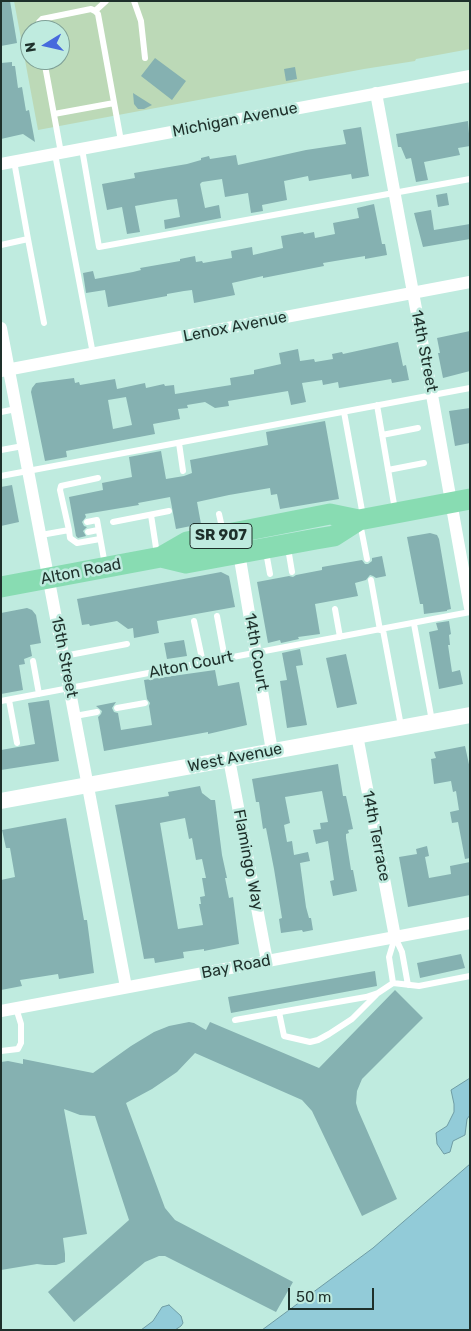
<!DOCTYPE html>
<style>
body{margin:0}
#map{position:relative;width:471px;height:1331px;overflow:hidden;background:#bfebdf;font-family:Rubik,sans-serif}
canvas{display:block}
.frame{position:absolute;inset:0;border:2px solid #1e302b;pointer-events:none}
.north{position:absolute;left:20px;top:20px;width:50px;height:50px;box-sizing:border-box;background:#bfebdf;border:1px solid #7fa097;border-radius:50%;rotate:261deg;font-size:14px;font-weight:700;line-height:20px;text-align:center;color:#1e302b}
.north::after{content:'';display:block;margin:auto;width:18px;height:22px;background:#466add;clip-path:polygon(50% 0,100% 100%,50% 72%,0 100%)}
.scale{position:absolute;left:288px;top:1288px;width:86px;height:22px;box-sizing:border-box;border:2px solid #1e302b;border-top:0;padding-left:6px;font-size:15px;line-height:18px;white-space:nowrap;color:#1e302b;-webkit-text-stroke:4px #bfebdf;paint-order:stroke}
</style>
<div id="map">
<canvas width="471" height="1331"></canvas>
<div class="frame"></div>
<div class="north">N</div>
<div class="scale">50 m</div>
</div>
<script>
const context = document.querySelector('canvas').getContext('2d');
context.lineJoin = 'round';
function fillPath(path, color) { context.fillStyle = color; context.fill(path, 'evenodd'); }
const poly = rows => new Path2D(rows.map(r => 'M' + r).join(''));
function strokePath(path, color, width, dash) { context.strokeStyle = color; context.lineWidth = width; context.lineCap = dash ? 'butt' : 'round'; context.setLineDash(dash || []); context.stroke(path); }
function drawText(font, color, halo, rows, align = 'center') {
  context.font = font + ' Rubik,sans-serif'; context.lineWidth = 5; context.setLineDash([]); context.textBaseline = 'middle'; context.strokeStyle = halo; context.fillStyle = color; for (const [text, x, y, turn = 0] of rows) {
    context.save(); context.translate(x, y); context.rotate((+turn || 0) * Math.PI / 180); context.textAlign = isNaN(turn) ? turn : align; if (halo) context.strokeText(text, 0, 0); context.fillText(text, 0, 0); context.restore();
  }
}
const green = poly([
 [14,1,470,1,470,49,416,59,415,61,364,69,38,130],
 [30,30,60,30,60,60,30,60]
]);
const water = poly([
 [470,1078,470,1115,467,1119,465,1135,453,1141,450,1152,444,1154,437,1144,436,1133,447,1126,454,1112,454,1104,451,1090,470,1078],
 [470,1164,470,1330,262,1330,373,1248,470,1164],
 [169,1305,181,1316,183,1323,181,1326,175,1330,141,1330,153,1321,162,1307,169,1305]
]);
const building = poly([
 [1,1,10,1,17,43,1,46],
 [155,58,186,81,172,100,141,76],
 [12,62,12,66,15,66,18,88,22,87,26,111,29,110,35,142,23,134,1,139,1,63],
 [295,67,297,79,286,81,284,69],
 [133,93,152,105,144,109,138,109,134,104],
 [468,121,470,146,458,148,460,155,424,162,428,180,416,182,411,158,406,159,401,147,398,147,396,134],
 [361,127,369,176,352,179,351,174,309,181,308,176,284,181,287,200,262,205,263,211,251,213,248,193,225,197,222,179,202,182,200,184,205,208,219,205,221,218,165,229,164,220,180,217,177,199,168,200,135,206,140,232,127,234,122,207,107,210,102,184,135,178,134,173,187,164,201,160,201,158,209,156,210,159,236,155,238,165,306,150,346,144,343,130],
 [447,193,449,205,438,207,436,195],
 [374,204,382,244,385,244,387,255,365,259,365,256,323,263,324,266,263,278,263,276,232,283,235,295,194,303,192,290,184,291,167,294,167,296,108,307,105,290,86,293,83,273,93,271,95,279,133,272,141,270,140,268,180,261,180,259,195,256,196,262,202,261,203,263,232,258,231,251,252,247,253,255,283,248,281,236,303,232,304,234,314,232,315,238,335,234,333,223,359,218,357,208],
 [431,210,434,230,470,224,470,239,423,247,414,213],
 [470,331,470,371,443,378,438,353,440,353,437,338],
 [398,342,403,366,406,365,409,380,392,383,391,379,339,388,338,382,323,385,322,380,302,383,306,402,291,405,288,391,228,401,229,406,215,408,205,402,187,405,188,408,178,409,180,419,153,424,155,434,66,451,67,457,45,461,31,392,32,388,36,383,74,378,75,383,79,382,80,385,115,379,117,389,145,383,146,388,164,384,165,386,174,385,175,394,231,385,230,378,254,374,254,370,281,364,279,353,298,349,300,361,314,359,315,362,333,359,332,354,342,352,343,354],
 [126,397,132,425,113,429,108,400],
 [470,408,470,443,455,446,449,411],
 [325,421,339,499,280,509,277,494,271,495,270,488,229,495,197,502,201,524,176,529,170,497,138,503,139,505,85,514,86,517,82,522,84,526,87,527,83,531,86,536,78,538,76,536,69,497,103,490,102,483,132,477,129,457,161,451,166,479,184,476,192,473,190,460,268,445,266,432],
 [12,485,19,522,1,526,1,487],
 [430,533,437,535,439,539,451,609,447,610,447,611,424,614,423,604,420,604,407,537],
 [382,556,386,576,376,578,373,576,370,575,366,580,355,583,358,596,315,604,320,634,298,637,299,639,281,643,280,640,268,643,257,582,289,576,293,577,296,575,322,570,322,567,362,560,365,564,368,564,372,561,372,558],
 [221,572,229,576,235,607,157,621,159,633,134,638,133,628,128,629,117,621,90,626,89,624,82,625,77,599],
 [27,608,32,610,36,615,41,643,30,645,32,656,24,659,25,664,19,665,23,690,1,694,1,613],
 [449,621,451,634,449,635,450,645,448,645,452,672,460,670,463,684,439,689,429,632,438,630,436,623],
 [184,640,187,656,167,659,164,643],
 [300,649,303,665,296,666,307,725,287,728,280,681,287,680,282,653],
 [346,654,357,704,337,708,326,658],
 [215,670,218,686,239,682,247,725,208,734,208,732,104,751,98,717,101,714,102,711,96,706,116,702,112,708,114,712,118,713,121,730,152,725,149,706,150,703,147,699,144,680],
 [49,700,59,761,1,770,1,750,35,744,28,703],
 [465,746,470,769,470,858,465,859,458,822,452,823,450,812,459,810,456,791,453,792,451,781,434,784,431,759,436,758,434,752],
 [338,764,343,796,346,796,353,829,348,830,349,833,346,834,346,838,351,870,353,870,357,891,333,896,330,881,334,880,328,841,316,844,313,830,321,829,320,823,328,822,322,791,285,797,290,823,284,825,287,842,292,841,294,855,308,852,310,861,300,863,306,907,309,918,311,918,313,930,303,932,302,930,281,933,279,919,282,918,274,869,266,828,263,829,259,802,256,802,252,779],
 [200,786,202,793,211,800,215,800,222,855,227,878,225,878,229,898,233,897,239,944,204,951,204,949,183,952,184,958,155,963,154,958,144,959,115,805,169,796,168,792],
 [185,818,189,839,192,838,196,860,202,859,206,878,202,878,205,896,200,897,201,904,199,904,203,925,178,929,160,823],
 [66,818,84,920,87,920,94,973,59,979,58,974,20,980,22,986,1,990,1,880,15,877,10,848,6,848,2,830],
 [427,846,429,856,425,857,429,878,451,874,450,866,470,862,470,895,408,907,399,857,417,854,416,849],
 [461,954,465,968,420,978,417,963],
 [375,971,377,986,231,1013,228,997],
 [395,990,423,1018,362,1079,357,1091,356,1103,358,1110,397,1199,362,1216,312,1111,302,1100,195,1053,177,1072,152,1089,126,1103,165,1208,175,1220,293,1282,276,1312,165,1256,159,1256,145,1262,74,1322,48,1292,129,1220,95,1116,80,1115,64,1109,87,1234,63,1238,65,1254,65,1262,56,1265,45,1265,37,1264,1,1270,1,1062,8,1061,23,1064,23,1059,93,1073,131,1046,154,1032,169,1026,189,1022,194,1023,206,1030,210,1022,319,1068]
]);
const service = poly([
 [134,1,141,21,145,58],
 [95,11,106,1],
 [38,30,39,22,42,19,91,9,95,11,98,14,121,141],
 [44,60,61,153],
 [54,114,114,103],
 [82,149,99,247,470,179],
 [55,154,93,354],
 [28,239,44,323],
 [1,245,28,239,14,161],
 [377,405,395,510],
 [1,412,16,409],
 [344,412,363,516],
 [382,435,418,428],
 [179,443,183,471],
 [1,450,23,446],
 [388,470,424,463],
 [1,476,470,388],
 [219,514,223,532],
 [151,515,157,554],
 [87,522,97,520,105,565],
 [113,522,169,511],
 [360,523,367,559],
 [69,530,70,538,77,543,100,539],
 [88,532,98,530],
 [41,535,69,530,60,490,61,486,98,478],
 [288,548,292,572],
 [266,552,270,574],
 [371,580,380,630],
 [335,609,340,637],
 [217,616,225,659],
 [194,621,203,663],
 [414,624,432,721],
 [383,630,401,726],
 [64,656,127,644],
 [33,661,39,694],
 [9,700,17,743],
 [1,701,470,612],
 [117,708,145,703],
 [75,716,97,712],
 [395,937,402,952,408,985],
 [393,983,389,957,395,937],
 [279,1012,284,1036,310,1042,318,1040,329,1034,352,1019,376,995],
 [235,1020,366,997,378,993,393,983,419,986,470,976],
 [1,1051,18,1049,21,1043,21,1024,16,1008]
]);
const minor = poly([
 [376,93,432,395,470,608],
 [1,164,470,76],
 [1,328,126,987],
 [1,371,470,282],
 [239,553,272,751],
 [357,735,395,937],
 [229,759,267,961],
 [1,1011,470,923]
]);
const tertiary = poly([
 [1,801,470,715]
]);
const trunk = poly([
 [161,557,186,563,316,539,334,536,359,520,470,499],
 [1,587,161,557,187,542,330,514,359,520]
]);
const shields = [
 [221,536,62]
];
const shieldNames = [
 ["SR 907",221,536]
];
const streetNames = [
 ["Michigan Avenue",235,120,-11],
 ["Lenox Avenue",235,327,-11],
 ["14th Street",424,351,79],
 ["Alton Road",81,572,-11],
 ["14th Court",256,652,80],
 ["15th Street",64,657,79],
 ["Alton Court",191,665,-11],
 ["West Avenue",235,758,-11],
 ["14th Terrace",376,836,79],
 ["Flamingo Way",248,860,79],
 ["Bay Road",236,967,-11]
];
fillPath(green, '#bcd9b7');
fillPath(water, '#92cbd8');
strokePath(water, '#6f9ca4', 1);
fillPath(building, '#85b1b1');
strokePath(service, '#fff', 6);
strokePath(minor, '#fff', 12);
strokePath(tertiary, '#fff', 16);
strokePath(trunk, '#88dcb2', 21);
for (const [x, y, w] of shields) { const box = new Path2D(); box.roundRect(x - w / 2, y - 12.5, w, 25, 4); context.fillStyle = '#bfebdf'; context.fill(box); strokePath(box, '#1e302b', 1); }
drawText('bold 15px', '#1e302b', null, shieldNames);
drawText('16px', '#1e302b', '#bfebdf', streetNames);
</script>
